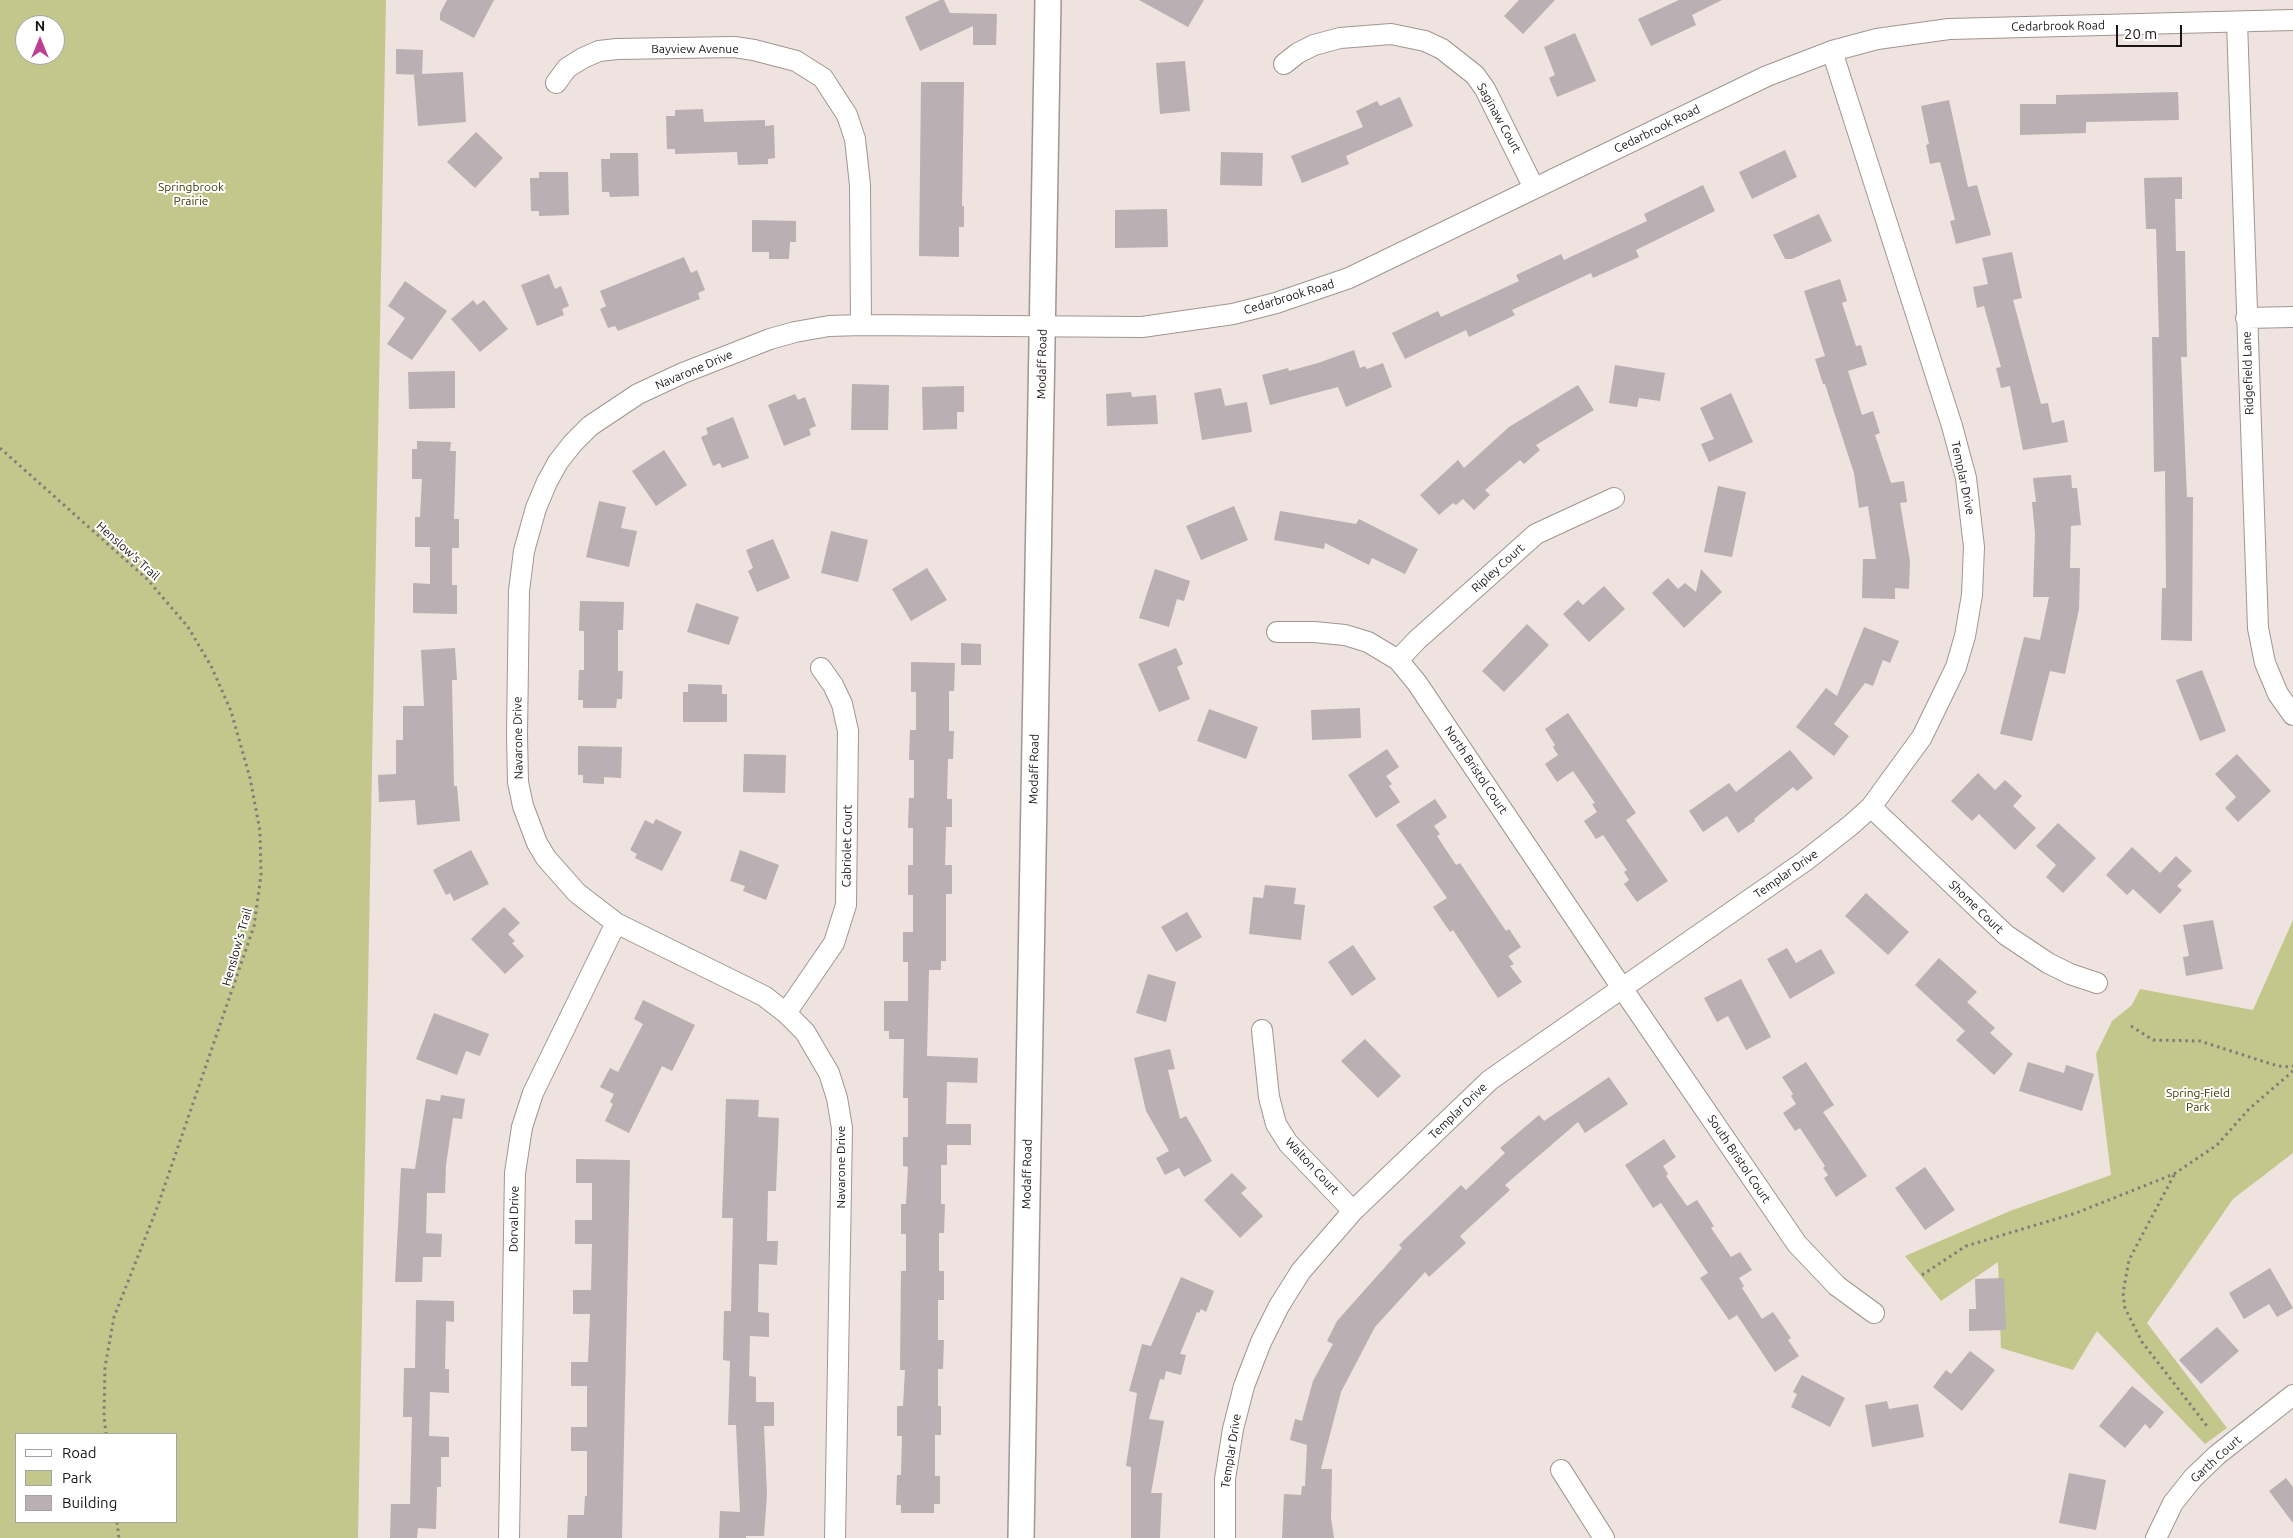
<!DOCTYPE html>
<style>
body{margin:0}
#map{position:relative;width:2293px;height:1538px;overflow:hidden;background:#eee3de;font-family:Ubuntu,sans-serif}
canvas{display:block}
.legend{position:absolute;left:15px;top:1433px;width:162px;height:90px;box-sizing:border-box;background:#fff;border:1px solid #a3a2a1;margin:0;padding:6px 9px;list-style:none;font-size:15px;color:#1a1614}
.legend li{display:flex;align-items:center;gap:10px;height:25px}
.legend b{width:25px;border:1px solid #a3a2a1}
.north{position:absolute;left:15px;top:15px;width:50px;height:50px;box-sizing:border-box;background:#fff;border:1px solid #a3a2a1;border-radius:50%;rotate:0deg;font-size:14px;font-weight:700;line-height:20px;text-align:center;color:#1a1614}
.north::after{content:'';display:block;margin:auto;width:18px;height:22px;background:#bb4194;clip-path:polygon(50% 0,100% 100%,50% 72%,0 100%)}
.scale{position:absolute;left:2116px;top:25px;width:66px;height:22px;box-sizing:border-box;border:2px solid #1a1614;border-top:0;padding-left:6px;font-size:15px;line-height:18px;white-space:nowrap;color:#1a1614;-webkit-text-stroke:4px #fff;paint-order:stroke}
</style>
<div id="map">
<canvas width="2293" height="1538"></canvas>
<ul class="legend">
<li><b style="height:6px;background:#fff"></b>Road</li>
<li><b style="height:14px;background:#c3c78c"></b>Park</li>
<li><b style="height:14px;background:#baafb2"></b>Building</li>
</ul>
<div class="north">N</div>
<div class="scale">20 m</div>
</div>
<script>
const context = document.querySelector('canvas').getContext('2d');
context.lineJoin = 'round';
function fillPath(path, color) { context.fillStyle = color; context.fill(path, 'evenodd'); }
const poly = rows => new Path2D(rows.map(r => 'M' + r).join(''));
function strokePath(path, color, width, dash) { context.strokeStyle = color; context.lineWidth = width; context.lineCap = dash ? 'butt' : 'round'; context.setLineDash(dash || []); context.stroke(path); }
function drawText(font, color, halo, rows, align = 'center') {
  context.font = font + ' Ubuntu,sans-serif'; context.lineWidth = 4; context.setLineDash([]); context.textBaseline = 'middle'; context.strokeStyle = halo; context.fillStyle = color; for (const [text, x, y, turn = 0] of rows) {
    context.save(); context.translate(x, y); context.rotate((+turn || 0) * Math.PI / 180); context.textAlign = isNaN(turn) ? turn : align; if (halo) context.strokeText(text, 0, 0); context.fillText(text, 0, 0); context.restore();
  }
}
const green = poly([
 [0,0,386,0,358,1538,0,1538],
 [25,25,55,25,55,55,25,55],
 [16,1434,176,1434,176,1522,16,1522],
 [2293,920,2293,1153,2233,1199,2147,1323,2227,1428,2205,1444,2097,1331,2073,1370,2001,1348,1998,1262,1941,1301,1905,1256,2010,1211,2111,1175,2096,1054,2112,1021,2132,1005,2140,989,2253,1010]
]);
const building = poly([
 [447,0,494,0,474,38,440,20,440,13],
 [940,0,944,0,950,13,999,14,997,14,996,45,973,45,973,26,920,51,905,17],
 [1139,0,1204,0,1188,27],
 [1519,0,1555,0,1523,34,1504,16],
 [1679,0,1722,0,1692,15,1696,25,1651,46,1638,19],
 [1575,33,1596,81,1557,97,1549,78,1555,75,1544,47],
 [396,49,423,50,422,74,463,72,466,122,418,126,414,75,421,75,396,74],
 [1185,61,1190,111,1160,114,1156,63],
 [921,82,964,82,962,206,964,206,964,227,959,227,959,257,919,256],
 [2178,92,2179,120,2086,122,2086,133,2020,135,2020,104,2056,104,2056,95],
 [1400,97,1413,126,1346,156,1349,164,1302,183,1291,156,1363,127,1356,111,1377,101,1380,106],
 [1949,100,1968,187,1977,185,1991,235,1956,244,1950,221,1955,220,1940,162,1930,164,1926,145,1929,144,1921,106],
 [703,109,704,122,765,120,765,126,774,125,775,158,768,159,768,164,738,165,737,152,675,154,675,149,667,149,666,116,675,116,675,110],
 [476,132,503,158,475,188,447,162],
 [1785,150,1797,177,1752,199,1739,172],
 [1221,152,1263,153,1262,186,1220,185],
 [610,153,638,153,639,196,610,197,609,192,602,192,601,159,610,159],
 [539,172,568,172,569,215,539,216,539,211,531,211,530,178,539,178],
 [2182,177,2182,199,2175,199,2176,251,2185,251,2187,357,2181,357,2187,497,2193,497,2192,641,2161,640,2162,588,2166,588,2165,471,2154,472,2152,337,2159,337,2156,229,2146,229,2144,178],
 [1703,185,1715,211,1636,250,1639,257,1593,278,1591,273,1512,310,1515,315,1469,337,1466,330,1405,359,1392,333,1438,311,1441,317,1519,281,1516,275,1561,254,1564,260,1647,221,1644,214],
 [1167,209,1168,247,1115,248,1115,210],
 [1819,214,1832,241,1792,259,1785,259,1773,235],
 [752,220,796,221,796,242,790,242,789,259,769,259,769,252,752,252],
 [2012,252,2022,298,2013,300,2041,404,2048,403,2052,423,2064,420,2068,442,2023,450,2010,386,2001,388,1996,368,2001,367,1984,306,1977,308,1973,287,1988,284,1982,258],
 [684,257,691,273,697,270,705,290,698,293,700,299,618,331,615,326,608,328,600,309,606,306,600,291],
 [549,274,555,289,561,286,569,306,562,309,564,315,537,326,521,285],
 [1840,279,1847,301,1842,303,1856,346,1861,345,1867,365,1848,371,1862,415,1873,411,1880,433,1875,435,1891,483,1904,481,1907,502,1900,503,1910,561,1909,589,1895,588,1895,599,1862,598,1863,559,1876,559,1868,506,1859,508,1854,473,1825,384,1823,384,1815,359,1825,356,1804,291],
 [405,281,447,311,412,360,387,344,405,318,388,306],
 [473,300,477,305,484,300,508,329,480,352,451,319],
 [1354,350,1360,368,1365,366,1367,369,1383,363,1392,387,1346,407,1338,387,1270,405,1262,375,1288,368,1289,371,1318,363],
 [1615,365,1665,373,1660,401,1639,398,1637,407,1609,403],
 [455,371,455,408,409,409,408,372],
 [852,384,889,385,888,430,851,430],
 [1578,385,1594,410,1536,445,1540,450,1524,464,1520,460,1485,490,1490,495,1474,510,1463,499,1456,505,1453,503,1439,515,1420,495,1458,460,1464,468,1509,427],
 [964,386,964,412,957,412,957,429,923,430,922,387],
 [1221,388,1225,406,1247,402,1252,432,1202,440,1194,393],
 [1131,392,1132,397,1156,395,1158,424,1107,426,1106,394],
 [1731,393,1753,442,1709,462,1701,444,1714,439,1700,408],
 [795,394,798,400,805,397,816,426,809,429,811,435,784,446,768,405],
 [733,417,749,458,722,468,720,463,713,466,701,437,708,434,706,428],
 [417,441,451,442,450,451,456,451,454,519,459,519,459,548,452,548,452,585,457,585,457,614,413,613,413,583,430,584,430,547,415,547,415,517,420,517,422,479,412,479,412,449,417,449],
 [664,450,687,485,656,506,632,471],
 [2071,475,2072,488,2077,488,2081,525,2071,526,2070,568,2080,568,2079,609,2065,674,2050,671,2032,741,2000,734,2024,637,2040,640,2049,597,2033,597,2035,533,2032,502,2036,502,2033,478],
 [1718,486,1746,492,1732,557,1704,552],
 [599,501,626,507,621,528,637,531,629,567,586,557],
 [1234,506,1248,540,1201,560,1186,526],
 [1280,511,1356,524,1359,519,1418,549,1405,574,1372,558,1369,565,1325,543,1324,549,1274,540],
 [831,531,868,540,858,582,821,573],
 [773,539,790,578,757,592,748,571,753,568,746,550],
 [927,568,947,600,911,621,892,589],
 [1155,569,1190,581,1184,601,1177,599,1169,627,1139,618],
 [1701,569,1722,592,1684,628,1652,593,1668,578,1678,589,1685,583,1696,592],
 [1604,586,1625,609,1589,642,1563,614,1578,600,1583,605],
 [580,601,624,602,623,630,618,630,618,671,623,671,622,699,617,699,616,708,583,708,583,700,578,700,579,670,584,670,584,631,579,631],
 [696,603,739,617,729,645,687,632],
 [1527,624,1549,645,1504,692,1482,671],
 [1864,627,1899,641,1890,663,1883,660,1873,686,1865,683,1834,724,1849,736,1834,756,1796,727,1826,688,1837,696],
 [961,643,981,644,981,665,961,665],
 [455,648,457,680,452,680,454,786,457,786,460,821,417,825,415,800,379,802,378,775,396,774,396,740,403,740,403,706,424,706,421,650],
 [1176,648,1183,664,1177,667,1190,699,1159,712,1138,664],
 [911,662,955,663,954,691,949,691,949,731,954,731,953,759,948,759,947,799,952,799,952,827,946,827,945,865,952,865,952,894,946,894,946,961,941,961,941,970,929,970,927,1056,978,1058,977,1083,947,1082,946,1124,971,1124,971,1145,947,1145,947,1165,941,1165,941,1204,945,1204,944,1233,939,1233,939,1271,944,1271,944,1300,938,1300,938,1340,944,1340,943,1369,938,1369,938,1406,941,1406,941,1435,935,1435,935,1476,940,1476,940,1504,934,1504,934,1513,901,1513,901,1505,896,1505,897,1475,901,1475,902,1436,897,1436,897,1406,903,1406,905,1370,900,1370,901,1271,906,1271,906,1234,901,1234,901,1204,906,1204,908,1167,903,1166,903,1137,908,1137,908,1098,903,1098,904,1039,889,1039,889,1031,884,1031,884,1001,908,1001,908,962,903,962,903,932,913,932,913,895,908,895,908,865,913,865,913,828,908,828,909,798,914,798,914,760,909,760,910,730,916,730,916,692,911,692],
 [2202,670,2226,731,2200,741,2176,680],
 [688,684,722,685,722,694,727,694,727,722,683,722,683,692,688,692],
 [1360,708,1361,738,1312,740,1311,710],
 [1209,709,1258,727,1246,759,1197,741],
 [1568,713,1636,813,1626,820,1668,881,1637,902,1624,884,1629,880,1624,872,1627,870,1603,835,1596,839,1584,821,1597,812,1592,804,1595,803,1573,771,1557,782,1545,764,1558,755,1553,747,1555,745,1545,729],
 [578,746,622,747,621,778,604,777,604,784,583,783,583,775,578,775],
 [1387,749,1399,767,1386,776,1392,784,1389,786,1400,802,1376,818,1348,775],
 [1790,750,1813,778,1797,791,1793,787,1754,819,1755,821,1738,833,1727,816,1703,832,1689,811,1729,783,1736,792],
 [744,754,786,755,785,793,743,792],
 [2237,754,2271,791,2238,822,2225,808,2236,797,2215,774],
 [1978,773,1995,790,2005,780,2022,796,2013,806,2036,828,2015,850,1979,814,1972,821,1951,801],
 [1435,799,1447,817,1434,826,1440,834,1437,836,1456,865,1460,863,1506,931,1509,929,1521,947,1508,956,1514,964,1510,966,1522,982,1498,998,1453,930,1450,932,1433,907,1447,898,1396,825],
 [656,819,682,832,662,871,635,858,637,854,630,850,645,820,653,824],
 [2058,823,2096,858,2063,893,2046,877,2056,865,2036,846],
 [2132,847,2160,873,2176,856,2192,871,2177,886,2182,890,2160,914,2133,889,2127,895,2106,875],
 [471,850,489,884,454,901,450,893,446,895,433,870],
 [740,850,779,865,766,900,743,891,745,886,730,881],
 [1265,885,1296,888,1294,904,1305,905,1301,940,1249,934,1253,897,1263,898],
 [1866,893,1909,932,1888,955,1845,916],
 [504,907,520,923,508,934,515,941,512,943,524,956,505,974,471,939],
 [1187,912,1202,937,1176,952,1161,927],
 [2213,920,2223,969,2186,976,2183,957,2189,956,2183,925],
 [1353,945,1376,979,1352,996,1328,962],
 [1787,948,1796,963,1821,949,1835,973,1790,999,1767,959],
 [1939,958,1977,992,1967,1002,1995,1028,1990,1033,2013,1054,1994,1075,1956,1040,1965,1031,1915,985],
 [1148,974,1176,982,1166,1022,1136,1013],
 [1741,979,1771,1037,1746,1050,1728,1016,1717,1022,1704,998],
 [643,1000,695,1025,672,1071,662,1066,629,1133,605,1121,613,1104,610,1102,614,1094,600,1087,610,1068,618,1072,643,1024,634,1019],
 [434,1013,489,1034,480,1056,466,1051,457,1075,416,1059],
 [1365,1039,1401,1076,1378,1098,1341,1061],
 [1170,1049,1175,1069,1168,1070,1180,1119,1186,1116,1212,1161,1184,1177,1179,1168,1165,1175,1156,1158,1169,1151,1146,1111,1134,1058],
 [1806,1062,1834,1105,1823,1112,1867,1176,1836,1197,1824,1178,1828,1175,1823,1168,1825,1166,1800,1128,1795,1131,1783,1113,1796,1104,1791,1096,1793,1094,1782,1077],
 [2028,1062,2064,1073,2066,1065,2094,1074,2082,1111,2019,1091],
 [1609,1077,1628,1104,1585,1133,1578,1122,1505,1185,1510,1190,1460,1236,1466,1243,1429,1277,1425,1272,1375,1327,1341,1392,1321,1469,1332,1469,1331,1518,1334,1538,1282,1538,1284,1494,1301,1495,1302,1486,1305,1486,1307,1445,1290,1440,1295,1419,1302,1421,1313,1381,1333,1344,1327,1341,1337,1321,1402,1248,1399,1245,1461,1185,1466,1190,1505,1153,1500,1148,1539,1115,1544,1121],
 [441,1095,465,1099,462,1119,453,1118,446,1165,445,1193,427,1193,426,1233,442,1234,441,1257,423,1257,422,1282,395,1282,401,1168,415,1169,426,1099,440,1101],
 [726,1099,759,1100,758,1117,779,1118,776,1191,768,1191,767,1241,778,1241,777,1265,759,1264,758,1312,769,1313,769,1337,750,1336,749,1376,756,1377,756,1402,774,1402,774,1426,764,1426,767,1494,764,1536,746,1536,746,1538,719,1538,720,1511,740,1512,736,1425,728,1425,730,1361,723,1360,724,1311,731,1311,733,1218,722,1218],
 [1664,1139,1676,1157,1663,1166,1668,1174,1666,1176,1687,1206,1697,1200,1714,1226,1711,1228,1731,1257,1740,1252,1752,1270,1739,1278,1744,1286,1742,1288,1762,1319,1773,1312,1791,1338,1788,1340,1799,1356,1775,1372,1737,1315,1729,1320,1700,1278,1708,1273,1661,1203,1653,1208,1625,1165],
 [576,1159,630,1160,622,1538,567,1538,568,1515,584,1515,585,1496,587,1496,587,1451,571,1451,571,1427,587,1427,587,1386,571,1386,571,1362,588,1362,590,1314,573,1314,573,1290,591,1290,592,1244,575,1244,575,1220,592,1220,592,1183,576,1183],
 [1925,1167,1955,1210,1925,1230,1895,1188],
 [1232,1173,1247,1188,1241,1193,1263,1216,1240,1238,1204,1200],
 [2270,1268,2293,1308,2277,1317,2269,1304,2244,1319,2229,1293],
 [1181,1277,1214,1291,1206,1312,1201,1309,1199,1313,1197,1312,1180,1354,1186,1355,1181,1375,1166,1371,1164,1380,1160,1379,1149,1419,1164,1421,1151,1493,1162,1493,1160,1538,1131,1538,1131,1467,1126,1466,1137,1393,1129,1391,1142,1344,1151,1346],
 [2004,1278,2006,1330,1969,1331,1969,1309,1976,1309,1975,1279],
 [416,1300,454,1301,454,1322,446,1321,445,1369,449,1369,449,1393,430,1392,429,1436,449,1437,449,1457,441,1457,441,1487,437,1487,436,1529,418,1528,417,1538,390,1538,391,1504,410,1504,412,1417,403,1417,404,1368,415,1368],
 [2217,1327,2239,1351,2201,1384,2179,1360],
 [1970,1351,1995,1370,1962,1411,1933,1387,1946,1370,1951,1374],
 [1802,1375,1845,1398,1830,1427,1791,1407,1797,1394,1793,1392],
 [2132,1386,2164,1412,2150,1429,2145,1424,2125,1448,2099,1426],
 [1887,1401,1889,1409,1918,1404,1924,1437,1872,1447,1865,1405],
 [2069,1473,2106,1480,2096,1530,2059,1523],
 [2286,1478,2293,1487,2293,1523,2269,1491]
]);
const path = poly([
 [0,448,147,579,188,627,211,666,231,711,250,778,260,831,261,875,254,926,157,1208,114,1317,105,1367,104,1416,106,1434],
 [2131,1026,2153,1040,2200,1041,2271,1064,2284,1067,2293,1066],
 [2174,1175,2129,1260,2123,1293,2125,1308,2142,1342,2207,1426],
 [1922,1275,1966,1246,2076,1213,2174,1174,2217,1145,2249,1109,2293,1071],
 [117,1522,119,1538]
]);
const minor = poly([
 [2237,22,2258,628,2265,663,2278,694,2293,715],
 [1284,64,1298,53,1314,45,1340,38,1391,34,1425,41,1442,49,1475,75,1485,89,1534,188],
 [556,83,567,68,583,58,599,51,617,49,734,47,754,50,796,61,823,78,847,115,855,139,860,185,861,325],
 [2246,318,2293,317],
 [1277,632,1314,632,1345,635,1368,642,1398,660,1417,683,1622,988,1797,1244,1837,1286,1874,1313],
 [1398,660,1417,640,1536,534,1614,498],
 [1871,807,2006,935,2048,963,2070,974,2097,983],
 [786,1013,834,943,846,905,848,731,842,704,833,685,821,668],
 [1262,1030,1269,1097,1276,1124,1288,1143,1353,1211],
 [1561,1470,1604,1538],
 [509,1538,515,1173,522,1127,533,1093,616,923],
 [835,1538,842,1128,837,1098,829,1073,805,1032,786,1013,764,996,616,923,577,893,546,858,537,843,523,806,518,782,517,735,519,591,524,551,536,508,547,482,558,462,573,443,590,426,638,394,683,373,770,339,795,332,829,326,861,325,1142,327,1233,314,1276,303,1349,278,1767,76,1832,51,1877,39,1949,29,2293,20],
 [1225,1538,1225,1479,1233,1429,1244,1386,1261,1342,1279,1306,1301,1271,1353,1211,1490,1080,1805,861,1851,825,1871,807,1922,737,1956,667,1965,636,1972,595,1974,547,1966,478,1952,426,1832,51],
 [2156,1538,2173,1503,2193,1478,2217,1455,2293,1395]
]);
const tertiary = poly([
 [1021,1538,1048,0]
]);
const streetNames = [
 ["Cedarbrook Road",2058,26,-1],
 ["Bayview Avenue",695,49],
 ["Saginaw Court",1499,118,61],
 ["Cedarbrook Road",1657,129,-26],
 ["Cedarbrook Road",1289,297,-17],
 ["Modaff Road",1042,364,-89],
 ["Navarone Drive",694,370,-23],
 ["Ridgefield Lane",2248,373,-92],
 ["Templar Drive",1963,478,78],
 ["Henslow's Trail",128,551,42],
 ["Ripley Court",1498,568,-42],
 ["Navarone Drive",518,738,-91],
 ["Modaff Road",1034,769,-89],
 ["North Bristol Court",1476,770,56],
 ["Cabriolet Court",847,846,-89],
 ["Templar Drive",1786,874,-35],
 ["Shome Court",1976,907,44],
 ["Henslow's Trail",237,947,-74],
 ["Templar Drive",1458,1111,-44],
 ["South Bristol Court",1739,1159,56],
 ["Walton Court",1312,1166,47],
 ["Navarone Drive",841,1167,-90],
 ["Modaff Road",1027,1174,-89],
 ["Dorval Drive",514,1219,-89],
 ["Templar Drive",1231,1451,-81],
 ["Garth Court",2216,1459,-42]
];
const parkNames = [
 ["Springbrook",191,187],
 ["Prairie",191,201],
 ["Spring-Field",2198,1093],
 ["Park",2198,1107]
];
fillPath(green, '#c3c78c');
fillPath(building, '#baafb2');
strokePath(minor, '#a09691', 22);
strokePath(tertiary, '#a09691', 28);
strokePath(path, '#847c79', 3, [2.5, 4]);
strokePath(minor, '#fff', 20);
strokePath(tertiary, '#fff', 25);
drawText('12px', '#1a1614', '#fff', streetNames);
drawText('12px', '#383a00', '#fff', parkNames);
</script>
